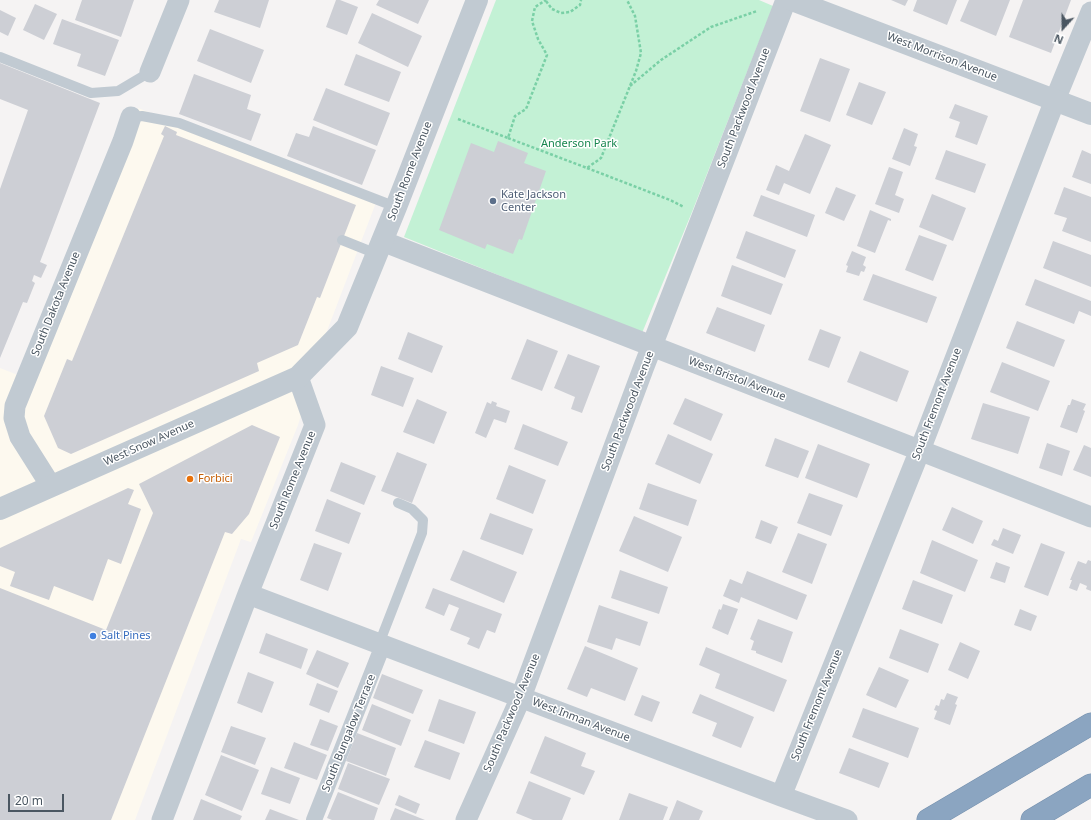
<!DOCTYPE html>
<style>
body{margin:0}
#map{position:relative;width:1091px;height:820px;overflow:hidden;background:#f5f3f3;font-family:"Noto Sans",sans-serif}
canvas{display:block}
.north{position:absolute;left:1043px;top:8px;width:40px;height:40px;-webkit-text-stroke:3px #fff;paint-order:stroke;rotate:201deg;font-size:11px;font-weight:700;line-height:16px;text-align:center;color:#4a5661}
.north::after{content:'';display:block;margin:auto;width:14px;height:18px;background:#4a5661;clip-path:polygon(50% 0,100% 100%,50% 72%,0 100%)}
.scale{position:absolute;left:8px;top:794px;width:56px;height:18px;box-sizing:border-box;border:2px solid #4a5661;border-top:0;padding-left:5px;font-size:12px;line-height:14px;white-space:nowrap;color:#4a5661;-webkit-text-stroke:3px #fff;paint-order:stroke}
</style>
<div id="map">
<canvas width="1091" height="820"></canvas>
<div class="north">N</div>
<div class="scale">20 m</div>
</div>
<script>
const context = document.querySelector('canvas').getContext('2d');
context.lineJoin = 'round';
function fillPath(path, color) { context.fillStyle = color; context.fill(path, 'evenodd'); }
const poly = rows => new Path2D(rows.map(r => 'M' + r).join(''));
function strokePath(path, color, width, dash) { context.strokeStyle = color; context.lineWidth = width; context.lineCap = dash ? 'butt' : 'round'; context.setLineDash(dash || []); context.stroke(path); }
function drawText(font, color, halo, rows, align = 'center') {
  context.font = font + ' "Noto Sans",sans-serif'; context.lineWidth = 3; context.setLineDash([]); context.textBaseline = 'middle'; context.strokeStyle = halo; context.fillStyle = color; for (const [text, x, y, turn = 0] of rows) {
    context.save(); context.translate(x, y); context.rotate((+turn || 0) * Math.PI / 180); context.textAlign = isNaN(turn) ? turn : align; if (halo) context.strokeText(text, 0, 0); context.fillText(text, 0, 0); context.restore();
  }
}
const commercial = poly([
 [138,108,377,200,322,344,311,355,304,406,298,425,251,542,241,539,135,820,0,820,0,368,23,377,106,186]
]);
const green = poly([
 [496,0,759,0,773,6,692,212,642,333,404,237]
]);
const building = poly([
 [82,0,134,0,121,37,75,20],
 [219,0,269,0,260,28,214,12],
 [336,0,340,0,358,7,347,35,326,27],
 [379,0,429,0,418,24,376,5],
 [891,0,908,0,905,6],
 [917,0,957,0,947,25,913,11],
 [969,0,1010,0,996,36,960,21],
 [1023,0,1071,0,1051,53,1009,37],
 [35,4,57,14,44,40,23,30],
 [0,10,16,18,8,36,0,32],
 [372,13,422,36,408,67,358,43],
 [62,19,119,40,105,76,77,66,81,54,53,44],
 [210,29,264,50,251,83,197,61],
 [356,54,401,72,389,102,344,85],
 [820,58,850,69,830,122,800,111],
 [0,63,100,103,40,262,47,265,41,278,34,275,32,281,35,283,27,303,23,302,0,358,0,189,28,110,0,99],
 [194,74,251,95,247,109,261,114,251,141,179,114],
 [859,82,886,92,872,125,846,115],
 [326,88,390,113,377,146,313,120],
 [955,104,988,116,977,145,955,137,960,122,949,118],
 [165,126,177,132,176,135,356,205,320,298,317,297,298,345,257,363,259,371,71,454,58,448,44,416,67,359,72,361,164,136,161,134],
 [313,126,376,150,362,185,287,156,296,133,309,137],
 [904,128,918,134,914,146,917,147,910,166,892,159],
 [805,134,831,145,810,194,784,183,779,195,766,190,776,165,789,171],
 [498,141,528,153,524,163,546,171,522,240,519,239,513,254,487,244,485,249,439,230,471,143,494,152],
 [946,150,986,164,975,193,935,179],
 [1082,150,1091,154,1091,184,1072,177],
 [889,167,903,172,895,195,904,199,899,213,875,204],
 [836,187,856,195,844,221,825,213],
 [1064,187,1091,197,1091,242,1062,231,1067,218,1054,214],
 [932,194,966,208,953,241,919,227],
 [761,195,815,215,807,237,753,216],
 [870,210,891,219,891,221,888,220,875,253,857,246],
 [746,231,796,250,785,278,736,258],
 [919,235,947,245,933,281,905,270],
 [1053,241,1091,255,1091,287,1043,268],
 [852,251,866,257,863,265,866,267,864,272,861,271,859,276,846,272,848,266,846,265],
 [732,265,783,284,771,315,721,296],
 [873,274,937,297,927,323,863,300],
 [1035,279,1091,301,1091,316,1079,311,1074,324,1025,305],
 [717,307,765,325,755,352,706,333],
 [1017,321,1065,340,1054,367,1006,348],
 [820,329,841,337,829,368,808,360],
 [408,332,443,346,432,373,398,359],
 [527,339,558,351,542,391,511,379],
 [860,351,909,371,897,402,847,382],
 [568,354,600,366,582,413,571,409,575,397,554,388],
 [1002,362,1050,381,1038,411,990,392],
 [381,366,414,378,403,407,371,395],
 [685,398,723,414,711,441,673,424],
 [417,399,447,412,434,444,403,432],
 [1072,399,1086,404,1083,410,1085,411,1077,433,1060,427,1068,405,1070,405],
 [492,401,497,403,496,406,510,411,506,423,494,419,486,438,475,433,487,402,491,404],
 [983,403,1030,417,1018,454,971,439],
 [523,424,568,442,558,466,514,449],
 [252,425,280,437,249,514,232,534,225,532,111,820,0,820,0,588,106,630,153,513,139,484],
 [668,434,713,454,700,484,655,464],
 [775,438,809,451,798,478,765,466],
 [1047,443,1070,451,1062,476,1039,468],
 [818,444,870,464,857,498,805,478],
 [1084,445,1091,448,1091,477,1073,470],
 [397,452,427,464,412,503,381,491],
 [341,462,376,476,364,505,330,491],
 [509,465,546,480,533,514,496,499],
 [648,483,697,500,688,526,639,509],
 [128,488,134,490,128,504,141,509,121,564,108,559,93,601,54,586,49,600,10,586,15,572,0,566,0,548],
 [809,493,843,505,831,536,797,523],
 [327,499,361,513,349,544,315,531],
 [952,507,983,521,973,544,942,530],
 [490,513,533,529,523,555,480,539],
 [634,516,682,537,668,572,619,551],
 [761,520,778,527,771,544,755,538],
 [1003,528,1021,535,1013,554,991,545,994,539,998,541],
 [798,533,827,544,812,584,782,572],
 [932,540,978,560,965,592,920,573],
 [314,543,342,553,328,591,300,580],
 [1041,543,1065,552,1048,596,1024,587],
 [463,550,517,572,504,603,450,580],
 [1088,560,1091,561,1091,591,1086,589,1087,586,1080,583,1077,591,1069,588,1072,580,1070,580,1078,561,1086,564],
 [996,562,1010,567,1005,583,990,578],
 [620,570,668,587,659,614,611,598],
 [747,571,807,595,797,620,741,597,739,603,723,596,730,579,742,584],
 [913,580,953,595,942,624,902,609],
 [433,588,502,614,495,633,487,630,479,649,467,644,470,638,450,630,459,608,449,604,444,616,425,608],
 [723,604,738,609,728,635,712,628,719,609,721,610],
 [599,605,648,622,640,646,616,638,612,650,587,642],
 [1020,609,1037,616,1031,631,1014,625],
 [758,619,793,632,782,663,756,653,756,651,751,650,754,641,750,639],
 [900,629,939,644,928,673,889,658],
 [266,633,308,649,301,669,259,653],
 [960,642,980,651,968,679,948,670],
 [585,646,638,668,625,701,591,688,587,697,567,689],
 [706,647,787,680,774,712,715,688,720,674,699,665],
 [317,650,349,663,338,688,306,674],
 [879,667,909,680,896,708,866,695],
 [248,672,274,682,262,713,237,703],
 [382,674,423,690,413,714,373,698],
 [317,683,338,691,329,713,309,705],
 [947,693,958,697,955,704,957,705,950,725,934,719,937,711,934,710,936,705,939,706,941,699,944,700],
 [700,694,754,717,741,748,712,736,717,723,692,713],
 [642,695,660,702,652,722,634,715],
 [439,699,476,712,464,744,428,731],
 [372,704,411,720,401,746,362,730],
 [863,708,919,728,908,758,852,737],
 [320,719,338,726,328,751,310,745],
 [231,726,266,738,255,765,221,752],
 [357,733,396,748,386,776,346,761],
 [545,736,586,753,581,766,595,771,584,795,530,773],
 [425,740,460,753,450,780,414,767],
 [294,742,327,755,317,780,284,768],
 [849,748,889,763,879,788,839,773],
 [221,755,259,770,242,811,205,795],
 [348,763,390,779,379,805,338,789],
 [271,767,300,778,290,804,261,794],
 [529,781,571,798,562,820,533,820,516,813],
 [338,792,378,808,374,820,332,820,327,818],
 [629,793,668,807,663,820,619,820],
 [399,795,420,804,416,814,395,805],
 [201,799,242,816,240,820,193,820],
 [677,800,703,811,699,820,669,820],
 [395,808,425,820,390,820],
 [270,809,299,820,265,820]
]);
const path = poly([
 [546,1,552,9,561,13,570,12,580,5,581,0],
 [630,86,661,60,711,27,757,11],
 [458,119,508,138,515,116,526,109,547,55,538,39,532,21,535,7,546,0],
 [508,138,587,168,601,158,636,71,641,53,635,16,627,0],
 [587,168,670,200,684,207]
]);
const service = poly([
 [0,57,91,93,118,91,150,72],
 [131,117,142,116,179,123,396,207],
 [342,240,377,254],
 [379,644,422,533,423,520,412,509,398,503]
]);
const pedestrian = poly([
 [314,820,383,645]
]);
const minor = poly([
 [150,72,179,0],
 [382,241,1091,517],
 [51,486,20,437,14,418,15,406,123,141,131,117],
 [248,594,781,796,847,820],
 [781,796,920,450,1055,100,1091,12],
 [162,820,248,594,315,425,298,377],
 [466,820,521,697,643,369,786,0]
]);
const tertiary = poly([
 [792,0,1091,114],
 [0,509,298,377,347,327,396,207,477,0]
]);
const motorway = poly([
 [928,820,1091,724],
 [1032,820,1091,785]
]);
const markers = [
 [493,201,4,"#5c6f8a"],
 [190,479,4,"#e8710a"],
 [93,636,4,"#3f7fe0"]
];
const streetNames = [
 ["West Morrison Avenue",942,57,21],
 ["South Packwood Avenue",744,108,-69],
 ["South Rome Avenue",410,171,-69],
 ["South Dakota Avenue",56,304,-68],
 ["West Bristol Avenue",737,379,21],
 ["South Fremont Avenue",937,404,-69],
 ["South Packwood Avenue",628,411,-69],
 ["West Snow Avenue",149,443,-24],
 ["South Rome Avenue",293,480,-68],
 ["South Fremont Avenue",817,705,-68],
 ["South Packwood Avenue",512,713,-67],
 ["West Inman Avenue",581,720,21],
 ["South Bungalow Terrace",349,733,-68]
];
const parkNames = [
 ["Anderson Park",579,144]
];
const serviceNames = [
 ["Kate Jackson",501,195],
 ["Center",501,208]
];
const foodNames = [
 ["Forbici",198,479]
];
const shopNames = [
 ["Salt Pines",101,636]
];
fillPath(commercial, '#fdf9ef');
fillPath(green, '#c3f1d5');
fillPath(building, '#cdcfd5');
strokePath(motorway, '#7690ad', 23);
strokePath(path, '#7ad0a6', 2.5, [3, 2]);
strokePath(service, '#c1cad2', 10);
strokePath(pedestrian, '#c1cad2', 16);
strokePath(minor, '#c1cad2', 21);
strokePath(tertiary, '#c1cad2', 22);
strokePath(motorway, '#8ba5c1', 22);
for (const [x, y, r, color] of markers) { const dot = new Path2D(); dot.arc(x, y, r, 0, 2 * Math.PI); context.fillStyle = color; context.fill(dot); strokePath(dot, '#fff', 1.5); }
drawText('11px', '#4a5661', '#fff', streetNames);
drawText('11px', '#17864f', '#fff', parkNames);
drawText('11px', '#4e5e75', '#fff', serviceNames, 'left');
drawText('11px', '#c56008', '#fff', foodNames, 'left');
drawText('11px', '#366cbe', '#fff', shopNames, 'left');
</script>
